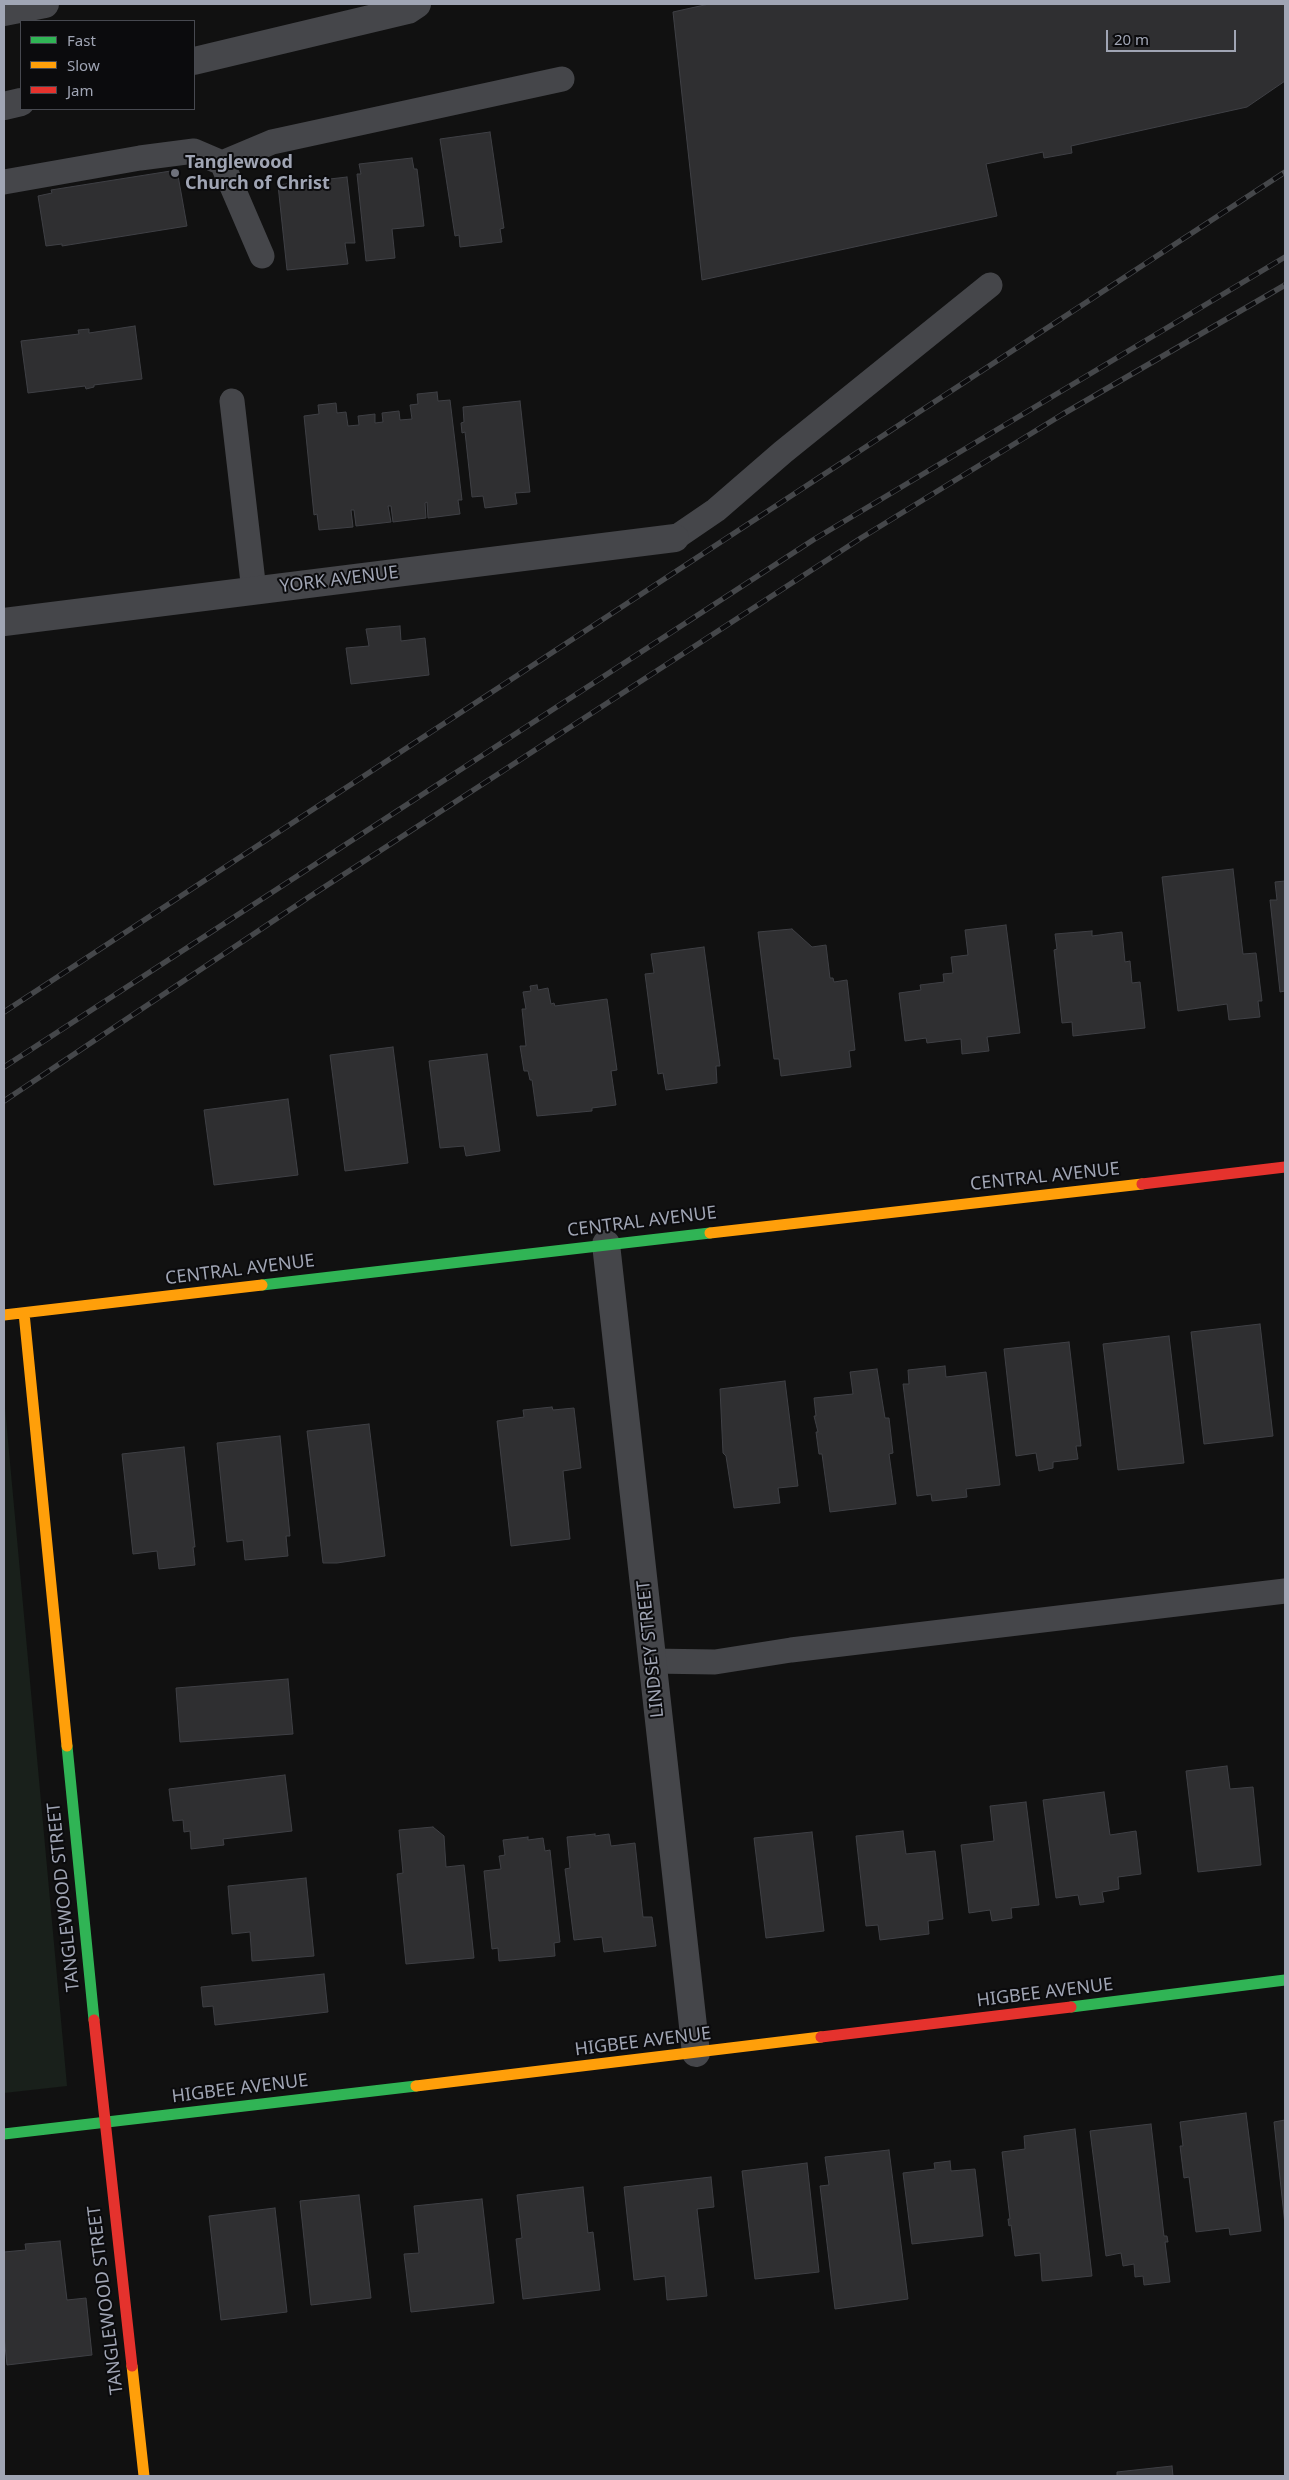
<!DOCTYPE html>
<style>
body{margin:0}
#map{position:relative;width:1289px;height:2480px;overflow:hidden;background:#111;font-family:"Noto Sans",sans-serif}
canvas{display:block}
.frame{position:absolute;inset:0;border:5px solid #a0a5b4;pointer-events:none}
.legend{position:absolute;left:20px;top:20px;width:175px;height:90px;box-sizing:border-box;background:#0b0b0d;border:1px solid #474950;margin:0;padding:6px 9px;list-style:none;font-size:15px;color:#a0a5b4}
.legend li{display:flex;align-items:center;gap:10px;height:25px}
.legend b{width:25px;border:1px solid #474950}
.scale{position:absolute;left:1106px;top:30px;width:130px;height:22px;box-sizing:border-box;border:2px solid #a0a5b4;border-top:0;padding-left:6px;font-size:15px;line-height:18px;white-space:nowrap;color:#a0a5b4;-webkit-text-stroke:4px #0b0b0d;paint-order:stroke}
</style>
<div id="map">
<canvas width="1289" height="2480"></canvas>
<div class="frame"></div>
<ul class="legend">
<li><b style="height:6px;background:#30b455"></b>Fast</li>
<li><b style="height:6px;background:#ff9f0a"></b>Slow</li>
<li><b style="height:6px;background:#e5322d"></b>Jam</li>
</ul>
<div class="scale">20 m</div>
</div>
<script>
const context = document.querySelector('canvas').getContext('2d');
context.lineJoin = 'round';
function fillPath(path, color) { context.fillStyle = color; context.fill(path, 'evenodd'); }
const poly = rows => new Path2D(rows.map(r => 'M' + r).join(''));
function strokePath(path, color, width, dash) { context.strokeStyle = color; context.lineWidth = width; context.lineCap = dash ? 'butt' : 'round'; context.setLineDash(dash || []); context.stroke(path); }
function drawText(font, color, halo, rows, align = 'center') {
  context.font = font + ' "Noto Sans",sans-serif'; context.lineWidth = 4; context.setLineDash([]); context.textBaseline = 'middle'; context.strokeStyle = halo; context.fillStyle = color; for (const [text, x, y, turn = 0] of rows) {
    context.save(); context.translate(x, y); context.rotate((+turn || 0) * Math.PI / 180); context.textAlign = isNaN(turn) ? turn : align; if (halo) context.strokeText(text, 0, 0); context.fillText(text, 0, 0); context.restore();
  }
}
const green = poly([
 [4,1397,67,2086,4,2093]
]);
const building = poly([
 [709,4,1285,4,1285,81,1247,107,1071,146,1072,153,1044,158,1043,152,986,164,997,216,702,280,673,12,709,4],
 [490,132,504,228,500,229,502,242,460,247,459,235,455,236,440,139,490,132],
 [412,158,414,169,417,169,424,226,392,229,395,258,366,261,357,174,361,174,359,164,412,158],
 [177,170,187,226,62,246,62,244,46,246,38,196,52,193,51,190,177,170],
 [347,177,355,243,345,243,348,264,287,270,278,185,347,177],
 [135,326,142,379,94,385,94,387,86,389,85,386,28,393,21,341,79,334,78,330,89,329,89,333,135,326],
 [437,392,438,401,450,400,462,500,458,500,460,514,428,518,427,502,425,503,426,518,393,522,391,506,388,506,391,522,356,526,354,510,351,510,353,527,319,530,317,514,314,515,304,416,319,414,318,405,336,403,337,413,346,412,348,426,359,425,358,416,375,414,375,423,383,422,382,413,399,411,400,420,412,419,410,405,418,404,417,394,437,392],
 [520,401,530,492,515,493,517,504,485,508,483,496,472,497,465,432,462,433,461,423,464,422,463,407,520,401],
 [400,626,401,641,425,638,429,675,351,684,346,648,369,646,366,629,400,626],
 [1233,869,1243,954,1256,953,1262,1001,1258,1001,1260,1017,1229,1020,1227,1004,1178,1011,1162,877,1233,869],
 [1285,881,1285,991,1280,992,1270,900,1277,900,1275,882,1285,881],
 [1006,925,1020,1033,987,1037,989,1051,962,1054,961,1039,927,1043,926,1038,905,1041,899,993,921,990,920,985,944,982,943,974,953,973,951,957,968,955,965,930,1006,925],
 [792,929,812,947,826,945,830,978,833,978,834,982,847,980,855,1050,849,1051,851,1067,781,1076,779,1059,774,1059,758,932,792,929],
 [1092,931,1092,936,1122,932,1125,962,1130,961,1132,983,1140,982,1145,1028,1073,1036,1072,1022,1062,1023,1054,950,1057,949,1055,934,1092,931],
 [704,947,720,1066,716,1066,717,1083,666,1090,663,1073,658,1074,645,974,654,973,651,954,704,947],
 [537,985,538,990,548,988,551,1004,554,1003,555,1006,607,999,617,1070,611,1071,616,1105,592,1108,592,1111,537,1116,532,1080,530,1080,528,1071,524,1071,520,1046,526,1046,522,1009,526,1009,523,992,531,991,530,986,537,985],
 [393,1047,408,1163,345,1171,330,1055,393,1047],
 [487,1054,500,1151,466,1156,464,1146,440,1148,429,1061,487,1054],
 [288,1099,298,1175,214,1185,204,1110,288,1099],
 [1260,1324,1273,1436,1204,1444,1191,1332,1260,1324],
 [1169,1336,1184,1463,1118,1470,1103,1344,1169,1336],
 [1069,1342,1081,1446,1076,1446,1078,1459,1053,1462,1053,1468,1039,1471,1036,1453,1016,1456,1004,1349,1069,1342],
 [945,1366,946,1377,986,1372,1000,1485,966,1489,967,1497,932,1501,931,1494,917,1496,903,1384,909,1384,908,1370,945,1366],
 [877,1369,885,1418,889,1418,893,1453,889,1454,896,1504,830,1512,822,1454,819,1454,816,1432,818,1432,814,1416,816,1416,814,1398,853,1394,850,1372,877,1369],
 [785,1381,798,1486,778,1488,780,1503,734,1508,726,1456,723,1453,720,1389,785,1381],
 [552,1407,553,1410,574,1408,581,1468,563,1471,570,1539,511,1546,497,1421,524,1417,523,1410,552,1407],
 [369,1424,385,1556,337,1563,323,1563,307,1431,369,1424],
 [280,1436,290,1536,286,1536,288,1556,245,1560,243,1540,227,1542,217,1443,280,1436],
 [184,1447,195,1547,193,1547,195,1565,159,1569,157,1551,133,1554,122,1454,184,1447],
 [288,1679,293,1734,180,1742,176,1688,288,1679],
 [1227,1766,1230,1789,1253,1787,1261,1865,1198,1872,1186,1771,1227,1766],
 [285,1775,292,1831,223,1839,224,1845,191,1849,190,1831,184,1832,183,1820,173,1821,169,1789,285,1775],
 [1104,1792,1110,1835,1136,1831,1141,1874,1118,1877,1119,1889,1102,1892,1104,1902,1080,1905,1078,1895,1056,1898,1043,1800,1104,1792],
 [1026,1802,1039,1905,1011,1908,1012,1918,992,1921,990,1910,969,1913,961,1845,994,1841,990,1806,1026,1802],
 [433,1827,444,1836,446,1867,464,1865,474,1958,406,1964,397,1874,403,1873,399,1830,433,1827],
 [903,1831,906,1854,935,1851,943,1919,928,1921,929,1934,880,1940,878,1925,866,1926,856,1836,903,1831],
 [812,1832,824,1931,766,1938,754,1838,812,1832],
 [595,1834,595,1836,609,1834,611,1846,635,1843,643,1917,652,1917,656,1946,604,1952,602,1937,574,1940,565,1869,570,1868,567,1837,595,1834],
 [528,1837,528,1840,543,1838,545,1851,550,1850,560,1942,554,1943,555,1956,499,1961,498,1948,492,1949,484,1871,501,1869,499,1856,505,1855,503,1840,528,1837],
 [306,1878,314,1956,252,1961,250,1932,232,1934,228,1886,306,1878],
 [324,1974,328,2012,215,2025,213,2006,203,2007,201,1987,324,1974],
 [1246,2113,1261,2231,1230,2235,1229,2228,1196,2232,1189,2177,1184,2178,1180,2146,1183,2146,1180,2122,1246,2113],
 [1285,2120,1285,2225,1274,2122,1285,2120],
 [1151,2124,1164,2236,1167,2236,1168,2242,1165,2242,1170,2282,1144,2285,1143,2276,1135,2277,1134,2264,1123,2266,1121,2253,1106,2256,1090,2131,1151,2124],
 [1075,2129,1092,2276,1042,2281,1040,2253,1015,2256,1011,2225,1009,2226,1008,2219,1010,2219,1002,2152,1025,2149,1024,2136,1075,2129],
 [889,2150,908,2299,835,2309,820,2186,829,2185,825,2157,889,2150],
 [950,2161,951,2171,975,2169,983,2236,912,2244,903,2173,935,2169,934,2163,950,2161],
 [807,2163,819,2272,755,2279,742,2171,807,2163],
 [711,2177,714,2207,697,2209,707,2296,667,2300,665,2276,634,2280,624,2187,711,2177],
 [583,2187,588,2233,593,2232,600,2290,523,2299,516,2239,522,2238,517,2195,583,2187],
 [359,2195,371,2298,311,2305,300,2201,359,2195],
 [482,2199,494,2303,411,2312,404,2254,419,2253,414,2206,482,2199],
 [275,2208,287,2312,221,2320,209,2216,275,2208],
 [60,2241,67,2300,86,2298,92,2355,7,2365,4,2336,4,2252,26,2250,25,2244,60,2241],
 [1172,2466,1173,2476,1117,2476,1117,2472,1172,2466]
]);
const lane = poly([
 [222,163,272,142,562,79],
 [4,182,140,158,194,151,222,163,262,256],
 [232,401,254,591],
 [675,538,716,510,783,452,990,285],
 [652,1661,715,1662,791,1650,1285,1591]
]);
const street = poly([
 [4,12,45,4],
 [194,61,408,10,417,4],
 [4,106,21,102],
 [4,622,675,538],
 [606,1244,696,2053]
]);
const fast = poly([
 [262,1285,710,1233],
 [67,1746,94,2020],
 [1071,2007,1285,1980],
 [4,2134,416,2086]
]);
const slow = poly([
 [710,1233,1142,1184],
 [24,1313,67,1746],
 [4,1315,262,1285],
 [416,2086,821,2037],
 [132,2366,144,2476]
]);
const jam = poly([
 [1142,1184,1285,1167],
 [94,2020,132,2366],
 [821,2037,1071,2007]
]);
const rail = poly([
 [4,1012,1285,172],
 [4,1067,813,540,1285,257],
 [4,1101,309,897,861,538,1063,414,1285,285]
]);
const markers = [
 [175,173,5,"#6e717b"]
];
const poiNames = [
 ["Tanglewood",185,163],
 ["Church of Christ",185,184]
];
const streetNames = [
 ["YORK AVENUE",339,580,-7],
 ["CENTRAL AVENUE",1045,1177,-6],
 ["CENTRAL AVENUE",642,1222,-7],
 ["CENTRAL AVENUE",240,1270,-7],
 ["LINDSEY STREET",651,1649,-96],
 ["TANGLEWOOD STREET",64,1897,-96],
 ["HIGBEE AVENUE",1045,1993,-7],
 ["HIGBEE AVENUE",643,2042,-7],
 ["HIGBEE AVENUE",240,2089,-7],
 ["TANGLEWOOD STREET",106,2300,-97]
];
fillPath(green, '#19201b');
fillPath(building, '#2f2f31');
strokePath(building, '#3f4045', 1);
strokePath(lane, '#45464a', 25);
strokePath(street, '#45464a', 28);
strokePath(fast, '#30b455', 11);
strokePath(slow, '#ff9f0a', 11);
strokePath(jam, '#e5322d', 11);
strokePath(rail, '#45474a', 5.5);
strokePath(rail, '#0b0b0d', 4, [11]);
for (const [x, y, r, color] of markers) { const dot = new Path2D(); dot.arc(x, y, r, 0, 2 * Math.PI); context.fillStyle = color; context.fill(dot); strokePath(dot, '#0b0b0d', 2); }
drawText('bold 18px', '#a0a5b4', '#0b0b0d', poiNames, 'left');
drawText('18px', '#a0a5b4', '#0b0b0d', streetNames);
</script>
